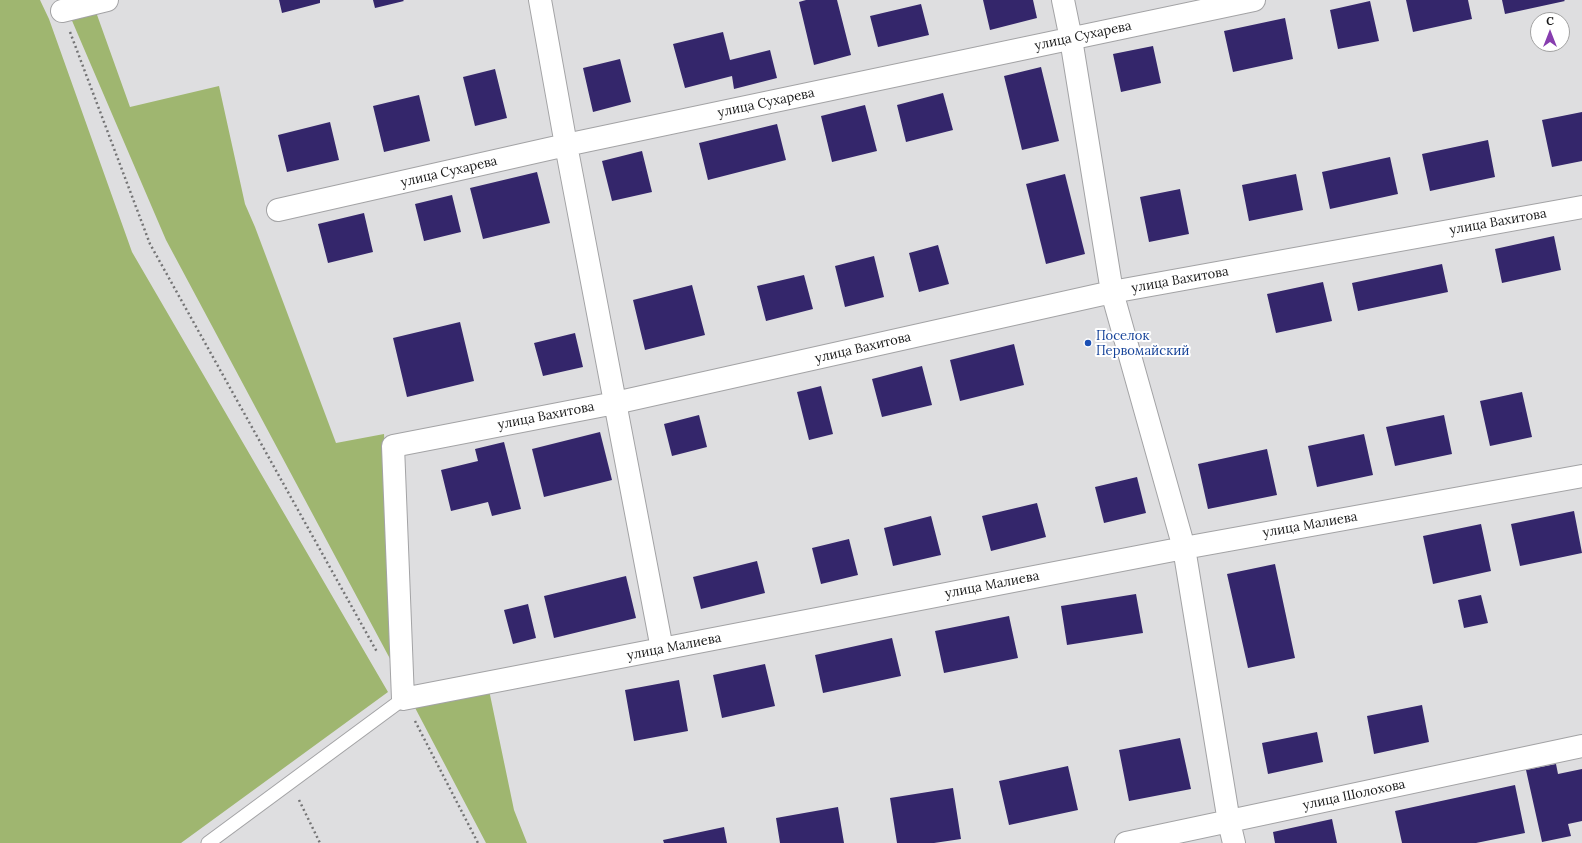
<!DOCTYPE html>
<meta charset="utf-8">
<style>
body{margin:0}
#map{position:relative;width:1582px;height:843px;overflow:hidden;background:#dedee0;font-family:Lora,serif}
canvas{display:block}
.north{position:absolute;left:1530px;top:12px;width:40px;height:40px;box-sizing:border-box;background:#fff;border:1px solid #a2a2a2;border-radius:50%;rotate:0deg;font-size:11px;font-weight:700;line-height:16px;text-align:center;color:#171717}
.north::after{content:'';display:block;margin:auto;width:14px;height:18px;background:#873daf;clip-path:polygon(50% 0,100% 100%,50% 72%,0 100%)}
</style>
<div id="map">
<canvas width="1582" height="843"></canvas>
<div class="north">С</div>
</div>
<script>
const context = document.querySelector('canvas').getContext('2d');
context.lineJoin = 'round';
function fillPath(path, color) { context.fillStyle = color; context.fill(path, 'evenodd'); }
const poly = rows => new Path2D(rows.map(r => 'M' + r).join(''));
function strokePath(path, color, width, dash) { context.strokeStyle = color; context.lineWidth = width; context.lineCap = dash ? 'butt' : 'round'; context.setLineDash(dash || []); context.stroke(path); }
function drawText(font, color, halo, rows, align = 'center') {
  context.font = font + ' Lora,serif'; context.lineWidth = 4; context.setLineDash([]); context.textBaseline = 'middle'; context.strokeStyle = halo; context.fillStyle = color; for (const [text, x, y, turn = 0] of rows) {
    context.save(); context.translate(x, y); context.rotate((+turn || 0) * Math.PI / 180); context.textAlign = isNaN(turn) ? turn : align; if (halo) context.strokeText(text, 0, 0); context.fillText(text, 0, 0); context.restore();
  }
}
const green = poly([
 [0,0,40,0,49,19,132,252,388,692,181,843,0,843],
 [96,12,130,107,219,86,245,204,255,227,336,443,384,434,396,670,166,240,70,16],
 [489,690,514,810,527,843,486,843,412,702]
]);
const building = poly([
 [279,0,320,0,320,3,282,13],
 [373,0,403,0,404,1,375,8],
 [806,0,837,0,851,55,814,65,799,2],
 [983,0,1033,0,1037,18,990,30],
 [1406,0,1468,0,1472,19,1413,32],
 [1502,0,1564,0,1565,1,1505,14],
 [1370,1,1379,41,1338,49,1330,10],
 [921,4,929,35,878,47,870,16],
 [1285,18,1293,59,1233,72,1224,31],
 [723,32,730,60,770,50,777,78,734,89,732,76,685,88,673,44],
 [1153,46,1161,83,1121,92,1113,54],
 [620,59,631,102,593,112,583,68],
 [1041,67,1059,141,1022,150,1004,76],
 [495,69,507,118,475,126,463,77],
 [943,93,953,130,906,142,897,105],
 [419,95,430,141,384,152,373,106],
 [865,105,877,151,832,162,821,116],
 [1582,112,1582,161,1552,167,1542,120],
 [330,122,339,160,287,172,278,135],
 [777,124,786,160,708,180,699,143],
 [1488,140,1495,177,1430,191,1422,154],
 [642,151,652,192,612,201,602,161],
 [1390,157,1398,194,1330,209,1322,172],
 [537,172,550,223,483,239,470,188],
 [1065,174,1085,254,1046,264,1026,184],
 [1296,174,1303,210,1249,221,1242,185],
 [1180,189,1189,234,1149,242,1140,197],
 [452,195,461,232,424,241,415,204],
 [364,213,373,252,328,263,318,224],
 [1554,236,1561,270,1502,283,1495,249],
 [938,245,949,284,919,292,909,253],
 [874,256,884,297,845,307,835,266],
 [1442,264,1448,292,1358,311,1352,283],
 [804,275,813,309,766,321,757,286],
 [1323,282,1332,321,1276,333,1267,294],
 [692,285,705,335,645,350,633,300],
 [460,322,474,381,407,397,393,338],
 [575,333,583,367,543,376,534,343],
 [1014,344,1024,385,960,401,950,360],
 [922,366,932,405,882,417,872,379],
 [821,386,833,434,809,440,797,392],
 [1522,392,1532,437,1490,446,1480,401],
 [699,415,707,447,672,456,664,424],
 [1444,415,1452,454,1395,466,1386,427],
 [600,432,612,480,544,497,532,449],
 [1364,434,1373,475,1317,487,1308,446],
 [504,442,521,509,492,516,488,502,451,511,441,470,478,461,475,449],
 [1267,449,1277,495,1208,509,1198,464],
 [1137,477,1146,513,1104,523,1095,487],
 [1037,503,1046,537,991,551,982,516],
 [1574,511,1582,553,1520,566,1511,524],
 [931,516,941,555,893,566,884,528],
 [1481,524,1491,571,1433,584,1423,536],
 [849,539,858,575,821,584,812,548],
 [757,561,765,593,701,609,693,577],
 [1275,564,1295,658,1248,668,1227,574],
 [626,576,636,618,554,638,544,596],
 [1136,594,1143,633,1067,645,1061,606],
 [1481,595,1488,623,1464,628,1458,600],
 [528,604,536,638,513,644,504,610],
 [1009,616,1018,658,944,673,935,631],
 [892,638,901,676,823,693,815,655],
 [765,664,775,706,722,718,713,675],
 [679,680,688,731,634,741,625,690],
 [1422,705,1429,742,1374,754,1367,716],
 [1317,732,1323,762,1268,774,1262,743],
 [1180,738,1191,789,1129,801,1119,750],
 [1556,764,1558,774,1582,769,1582,821,1568,824,1571,836,1542,842,1526,770],
 [1068,766,1078,810,1009,825,999,781],
 [1515,785,1525,833,1476,843,1402,843,1395,811],
 [953,788,961,839,934,843,897,843,890,798],
 [838,807,844,843,780,843,776,818],
 [1332,819,1337,843,1275,843,1273,832],
 [724,827,727,843,664,843,663,840]
]);
const path = poly([
 [70,32,150,244,377,652],
 [415,721,478,843],
 [299,800,320,843]
]);
const service = poly([
 [208,843,403,699]
]);
const minor = poly([
 [540,0,566,145,662,649],
 [1063,0,1071,39,1112,292,1184,548,1229,822,1234,843],
 [62,11,107,0],
 [1582,207,1112,292,615,403,393,446,403,699,1184,548,1582,476],
 [278,210,566,145,1254,0],
 [1126,843,1582,746]
]);
const markers = [
 [1088,343,4,"#1a4fb4"]
];
const streetNames = [
 ["улица Сухарева",1083,36,-12],
 ["улица Сухарева",766,103,-12],
 ["улица Сухарева",449,172,-13],
 ["улица Вахитова",1498,222,-10],
 ["улица Вахитова",1180,280,-10],
 ["улица Вахитова",863,348,-13],
 ["улица Вахитова",546,416,-11],
 ["улица Малиева",1310,525,-10],
 ["улица Малиева",992,585,-11],
 ["улица Малиева",674,647,-11],
 ["улица Шолохова",1354,795,-12]
];
const transitNames = [
 ["Поселок",1096,336],
 ["Первомайский",1096,351]
];
fillPath(green, '#9fb670');
fillPath(building, '#34266b');
strokePath(service, '#a3a3a5', 15);
strokePath(minor, '#a3a3a5', 24);
strokePath(path, '#747475', 2.5, [2, 3]);
strokePath(service, '#fff', 13);
strokePath(minor, '#fff', 22);
for (const [x, y, r, color] of markers) { const dot = new Path2D(); dot.arc(x, y, r, 0, 2 * Math.PI); context.fillStyle = color; context.fill(dot); strokePath(dot, '#fff', 1.5); }
drawText('13px', '#171717', '#fff', streetNames);
drawText('13px', '#164399', '#fff', transitNames, 'left');
</script>
